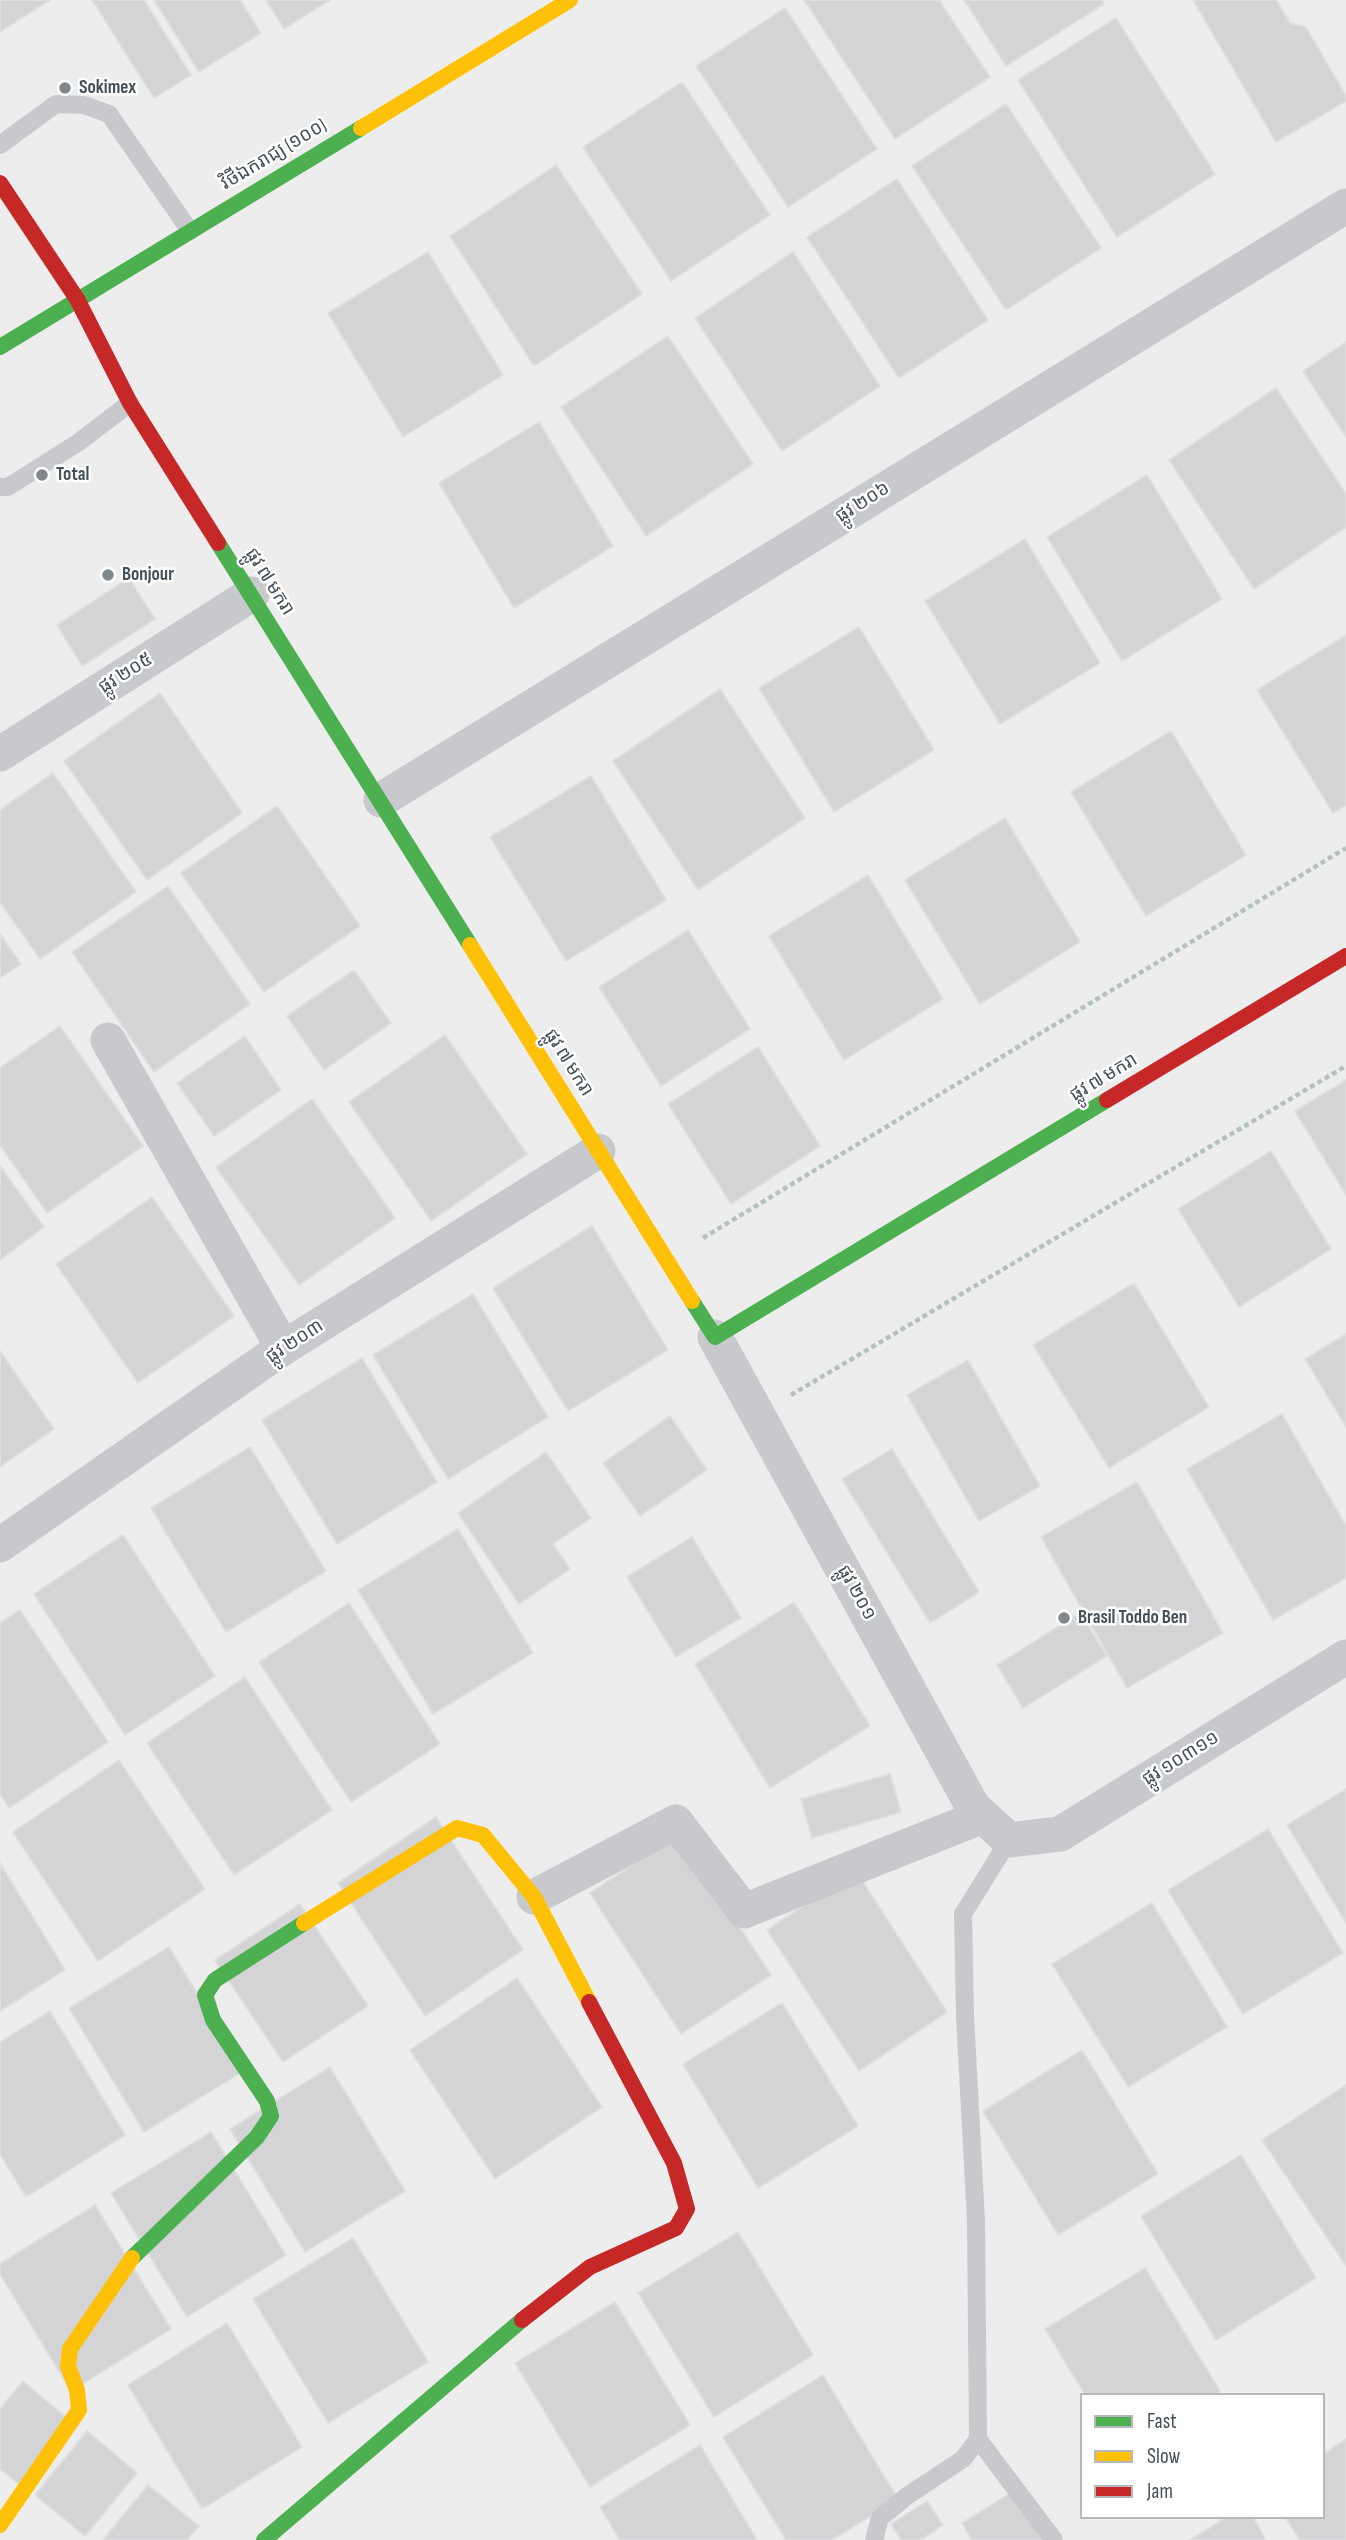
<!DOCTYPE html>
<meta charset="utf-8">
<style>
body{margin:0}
#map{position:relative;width:1346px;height:2540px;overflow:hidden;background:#eeeded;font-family:"Sofia Sans Condensed",sans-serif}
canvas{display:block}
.legend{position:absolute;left:1080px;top:2393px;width:245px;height:126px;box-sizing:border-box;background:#fff;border:2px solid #b5b9bd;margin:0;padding:9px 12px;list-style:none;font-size:21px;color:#455059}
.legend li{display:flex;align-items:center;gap:14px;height:35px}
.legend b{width:35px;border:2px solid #b5b9bd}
</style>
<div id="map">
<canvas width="1346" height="2540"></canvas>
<ul class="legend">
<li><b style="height:9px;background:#4caf50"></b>Fast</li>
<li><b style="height:9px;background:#ffc107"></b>Slow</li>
<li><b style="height:9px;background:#c62828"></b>Jam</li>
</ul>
</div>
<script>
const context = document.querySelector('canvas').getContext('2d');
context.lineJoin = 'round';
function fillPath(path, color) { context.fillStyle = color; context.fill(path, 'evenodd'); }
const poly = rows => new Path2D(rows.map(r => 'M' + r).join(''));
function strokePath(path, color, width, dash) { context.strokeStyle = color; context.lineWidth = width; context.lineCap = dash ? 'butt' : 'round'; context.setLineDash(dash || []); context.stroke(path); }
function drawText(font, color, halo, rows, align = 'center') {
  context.font = font + ' "Sofia Sans Condensed","Noto Sans Khmer",sans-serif'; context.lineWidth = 5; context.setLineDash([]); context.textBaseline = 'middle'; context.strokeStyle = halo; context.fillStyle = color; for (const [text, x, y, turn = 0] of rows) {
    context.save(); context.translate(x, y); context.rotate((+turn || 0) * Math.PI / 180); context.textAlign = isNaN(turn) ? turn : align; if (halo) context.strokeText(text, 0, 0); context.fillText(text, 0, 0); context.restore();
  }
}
const building = poly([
 [0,0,50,0,0,32,0,0],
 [92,0,144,0,191,75,154,98,92,0],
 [154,0,240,0,261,33,199,72,154,0],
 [266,0,330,0,284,29,266,0],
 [804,0,939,0,990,77,895,139,804,0],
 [964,0,1102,0,1104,4,1006,66,964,0],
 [1193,0,1276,0,1290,23,1306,27,1346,96,1346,101,1276,142,1193,0],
 [785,8,877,149,788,207,696,66,785,8],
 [1116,18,1215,174,1117,237,1018,80,1116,18],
 [682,82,770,215,671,281,583,147,682,82],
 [1006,104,1101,248,1006,310,912,166,1006,104],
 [556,165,642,294,534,366,450,236,556,165],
 [897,179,988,320,899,378,807,237,897,179],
 [428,252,503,375,403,437,328,313,428,252],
 [793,252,880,386,782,451,695,318,793,252],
 [668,336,753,464,646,536,561,407,668,336],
 [1346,342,1346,437,1303,371,1346,342],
 [1276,388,1346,494,1346,527,1254,589,1169,460,1276,388],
 [539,422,613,546,514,608,439,483,539,422],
 [1147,475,1222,599,1122,661,1047,537,1147,475],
 [1025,539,1100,663,1000,724,925,601,1025,539],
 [129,578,155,619,82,666,57,625,129,578],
 [859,627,934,750,834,812,759,688,859,627],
 [1346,635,1346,805,1333,813,1257,690,1346,635],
 [720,689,805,818,698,890,613,761,720,689],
 [160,693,242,813,147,880,64,761,160,693],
 [1171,731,1246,855,1146,916,1071,792,1171,731],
 [53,773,136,892,40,959,0,902,0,810,53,773],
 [591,776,666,900,566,961,490,837,591,776],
 [277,806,360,926,264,992,181,873,277,806],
 [1005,818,1080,942,980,1004,905,880,1005,818],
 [868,875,943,999,844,1060,769,936,868,875],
 [168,886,250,1004,154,1072,72,952,168,886],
 [688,930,750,1029,661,1086,599,987,688,930],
 [0,934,21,964,0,978,0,934],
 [354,970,391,1023,324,1070,287,1016,354,970],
 [60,1026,143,1146,47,1213,0,1145,0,1068,60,1026],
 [445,1035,527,1154,431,1221,349,1102,445,1035],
 [245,1036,281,1090,214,1136,177,1083,245,1036],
 [758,1047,820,1146,731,1204,668,1104,758,1047],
 [1346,1080,1346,1195,1295,1111,1346,1080],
 [312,1099,395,1218,299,1285,216,1167,312,1099],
 [1271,1151,1331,1249,1239,1307,1178,1209,1271,1151],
 [0,1166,44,1227,0,1260,0,1166],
 [152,1197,234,1316,138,1383,56,1264,152,1197],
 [592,1226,668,1350,568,1411,493,1288,592,1226],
 [1134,1283,1209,1407,1109,1468,1033,1345,1134,1283],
 [473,1294,548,1417,448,1479,373,1355,473,1294],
 [1346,1334,1346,1427,1305,1359,1346,1334],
 [0,1351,54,1429,0,1467,0,1351],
 [362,1358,437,1482,337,1544,262,1420,362,1358],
 [968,1360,1040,1486,979,1521,907,1395,968,1360],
 [1282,1414,1346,1526,1346,1578,1273,1620,1187,1469,1282,1414],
 [670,1416,707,1470,640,1516,603,1463,670,1416],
 [250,1447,326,1571,226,1632,151,1508,250,1447],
 [892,1449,979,1592,930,1623,842,1479,892,1449],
 [546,1452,591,1518,553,1544,570,1569,519,1604,458,1513,546,1452],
 [1137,1482,1223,1633,1127,1688,1041,1537,1137,1482],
 [458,1529,533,1653,433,1714,358,1590,458,1529],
 [123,1535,215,1676,125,1735,34,1594,123,1535],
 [692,1537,741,1618,676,1657,627,1577,692,1537],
 [794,1602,870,1726,770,1788,695,1664,794,1602],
 [349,1603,440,1744,351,1802,259,1662,349,1603],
 [20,1610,108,1742,9,1808,0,1794,0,1623,20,1610],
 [1080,1613,1107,1656,1023,1708,997,1665,1080,1613],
 [245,1677,332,1810,234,1875,147,1743,245,1677],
 [119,1760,205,1889,98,1961,13,1832,119,1760],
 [890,1774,901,1812,812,1838,801,1799,890,1774],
 [1346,1789,1346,1923,1287,1825,1346,1789],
 [436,1817,523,1950,425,2016,338,1883,436,1817],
 [1268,1829,1343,1953,1243,2014,1168,1890,1268,1829],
 [679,1834,771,1975,681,2034,590,1893,679,1834],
 [0,1863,65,1970,0,2011,0,1863],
 [856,1871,947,2012,859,2071,767,1930,856,1871],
 [1152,1903,1227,2027,1128,2087,1052,1964,1152,1903],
 [300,1904,368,2006,283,2062,215,1960,300,1904],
 [169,1947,244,2071,144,2132,69,2008,169,1947],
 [517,1978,602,2107,495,2179,410,2050,517,1978],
 [782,2003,858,2126,758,2188,683,2064,782,2003],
 [50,2011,125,2135,26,2197,0,2154,0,2042,50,2011],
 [1082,2050,1158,2174,1058,2235,983,2111,1082,2050],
 [330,2067,405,2191,305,2252,230,2129,330,2067],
 [1346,2085,1346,2266,1262,2140,1346,2085],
 [211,2132,286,2255,187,2317,111,2193,211,2132],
 [1241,2155,1316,2278,1216,2340,1141,2216,1241,2155],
 [95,2205,171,2329,71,2391,0,2274,0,2264,95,2205],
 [738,2232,813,2355,714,2417,638,2293,738,2232],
 [353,2238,428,2362,328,2423,253,2299,353,2238],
 [1145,2268,1220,2391,1215,2395,1085,2395,1045,2329,1145,2268],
 [615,2302,690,2425,590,2487,515,2363,615,2302],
 [227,2323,302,2447,202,2509,128,2385,227,2323],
 [823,2375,898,2499,832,2540,786,2540,723,2437,823,2375],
 [23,2381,73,2423,21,2486,0,2469,0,2409,23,2381],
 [87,2431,137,2473,85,2536,35,2495,87,2431],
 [1346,2439,1346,2540,1300,2540,1285,2517,1323,2517,1323,2454,1346,2439],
 [700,2445,757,2540,620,2540,600,2507,700,2445],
 [148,2485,199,2526,187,2540,103,2540,148,2485],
 [1014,2491,1043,2540,972,2540,962,2523,1014,2491],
 [927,2501,943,2525,921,2540,901,2540,891,2524,927,2501],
 [1227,2517,1253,2517,1266,2540,1190,2540,1227,2517]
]);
const path = poly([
 [703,1238,1346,848],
 [791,1395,1346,1066]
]);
const lane = poly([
 [0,145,56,104,84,105,109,114,190,231],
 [0,487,8,487,79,442,130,403],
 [978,2439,1054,2540],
 [874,2540,880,2518,907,2496,963,2459,978,2439,976,2221,965,2016,963,1914,1009,1840]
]);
const street = poly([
 [0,754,252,594],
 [381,800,1346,206],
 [108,1040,283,1348],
 [715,1337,973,1807,1009,1840,1060,1834,1346,1657],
 [0,1545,283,1348,598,1151],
 [534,1897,676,1822,744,1911,983,1816]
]);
const fast = poly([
 [0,347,361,128],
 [218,543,470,945],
 [692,1301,715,1337,1107,1100],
 [132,2258,257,2137,271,2116,267,2101,213,2020,205,1995,215,1980,304,1923],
 [264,2540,522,2320]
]);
const slow = poly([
 [361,128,570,0],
 [470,945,692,1301],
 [304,1923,457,1828,483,1835,534,1897,589,2002],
 [0,2525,79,2410,77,2390,68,2366,70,2349,132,2258]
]);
const jam = poly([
 [0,183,77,299,130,403,218,543],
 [1107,1100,1346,956],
 [522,2320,590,2267,676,2228,687,2209,674,2163,589,2002]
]);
const markers = [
 [65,88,7,"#80878d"],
 [42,475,7,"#80878d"],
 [108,575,7,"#80878d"],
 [1064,1618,7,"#80878d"]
];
const poiNames = [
 ["Sokimex",79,88],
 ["Total",56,475],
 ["Bonjour",122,575],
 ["Brasil Toddo Ben",1078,1618]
];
const streetNames = [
 ["វិថីឯករាជ្យ (១០០)",274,155,-31],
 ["ផ្លូវ ២០៦",863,503,-32],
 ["ផ្លូវ ៧ មករា",269,582,58],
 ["ផ្លូវ ២០៥",126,674,-32],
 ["ផ្លូវ ៧ មករា",568,1063,58],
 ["ផ្លូវ ៧ មករា",1104,1078,-31],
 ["ផ្លូវ ២០៣",295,1342,-33],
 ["ផ្លូវ ២០១",856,1593,61],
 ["ផ្លូវ ១០៣១១",1181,1759,-32]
];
fillPath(building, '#d4d4d6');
strokePath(building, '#dfdfe0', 2);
strokePath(path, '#b4c1bd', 4.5, [5, 3.5]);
strokePath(lane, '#c7c9cc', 18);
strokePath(street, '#c7c9cc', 35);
strokePath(fast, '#4caf50', 16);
strokePath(slow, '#ffc107', 16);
strokePath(jam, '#c62828', 16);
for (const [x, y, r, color] of markers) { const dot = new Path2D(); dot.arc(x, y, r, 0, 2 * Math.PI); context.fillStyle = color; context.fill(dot); strokePath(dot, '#fff', 2.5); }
drawText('bold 19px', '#455059', '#fff', poiNames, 'left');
drawText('19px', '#455059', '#fff', streetNames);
</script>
